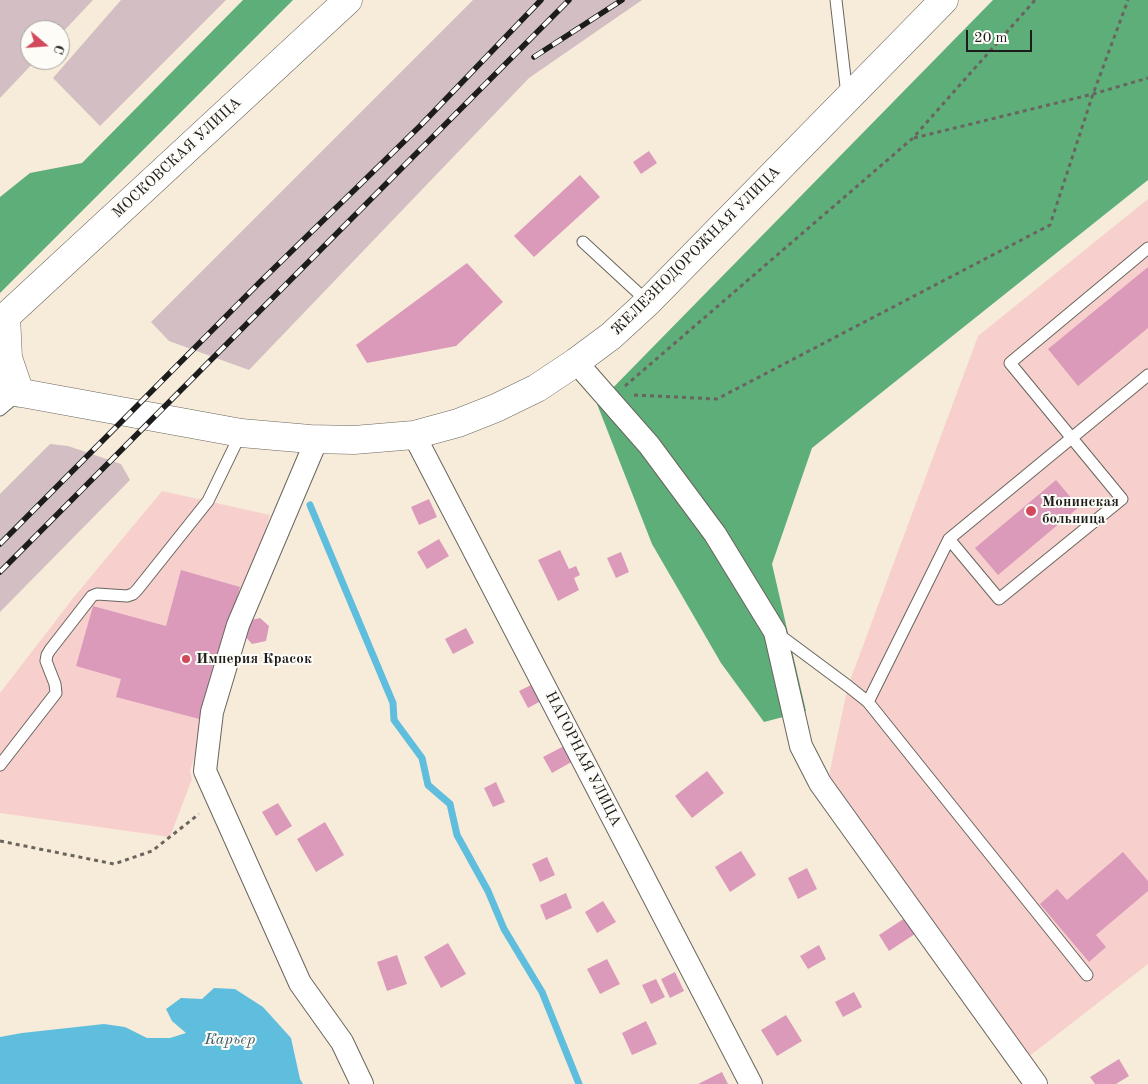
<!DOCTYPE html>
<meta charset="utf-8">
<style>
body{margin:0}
#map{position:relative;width:1148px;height:1084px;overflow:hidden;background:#f7ecd9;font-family:"Old Standard TT",serif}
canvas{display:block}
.north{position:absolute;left:20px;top:20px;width:50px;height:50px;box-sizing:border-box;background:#fdfcf7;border:1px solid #a3a29f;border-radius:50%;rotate:108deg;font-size:14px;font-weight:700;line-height:20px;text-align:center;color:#1c1c1c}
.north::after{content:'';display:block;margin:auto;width:18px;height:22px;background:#d1495b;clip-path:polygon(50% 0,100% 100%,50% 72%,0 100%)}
.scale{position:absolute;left:966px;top:30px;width:66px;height:22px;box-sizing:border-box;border:2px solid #1c1c1c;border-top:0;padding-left:6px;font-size:15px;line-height:18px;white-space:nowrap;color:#1c1c1c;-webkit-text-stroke:4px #fdfcf7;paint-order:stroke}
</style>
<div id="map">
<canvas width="1148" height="1084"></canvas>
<div class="north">С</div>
<div class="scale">20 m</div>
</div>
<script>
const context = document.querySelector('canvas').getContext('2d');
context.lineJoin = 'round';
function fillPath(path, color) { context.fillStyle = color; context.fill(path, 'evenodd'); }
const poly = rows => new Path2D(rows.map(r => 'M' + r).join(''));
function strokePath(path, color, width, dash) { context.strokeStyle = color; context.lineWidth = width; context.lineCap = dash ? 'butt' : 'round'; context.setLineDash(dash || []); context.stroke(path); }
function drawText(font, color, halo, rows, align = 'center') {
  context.font = font + ' "Old Standard TT",serif'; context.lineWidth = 4; context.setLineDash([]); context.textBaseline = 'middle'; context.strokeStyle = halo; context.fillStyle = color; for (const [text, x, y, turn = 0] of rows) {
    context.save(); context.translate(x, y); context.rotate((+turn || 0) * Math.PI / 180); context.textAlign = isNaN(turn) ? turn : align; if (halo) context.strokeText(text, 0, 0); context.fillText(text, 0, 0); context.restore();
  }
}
const built = poly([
 [1148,199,1148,964,1027,1058,829,775,848,686,978,336],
 [162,491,270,515,190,771,192,779,170,837,0,813,0,693,74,597]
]);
const industrial = poly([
 [0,0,93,0,60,35,60,30,30,30,30,60,36,60,0,98],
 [121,0,226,0,100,126,53,78],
 [473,0,642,0,529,78,249,370,169,341,151,322],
 [50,444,68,446,121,464,130,480,0,612,0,494]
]);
const forest = poly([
 [243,0,293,0,0,293,0,197,30,173,82,163],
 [993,0,1148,0,1148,180,812,448,772,564,806,711,764,722,721,663,652,544,597,404]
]);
const water = poly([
 [214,988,235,989,263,1007,291,1038,300,1079,303,1084,0,1084,0,1037,22,1033,104,1024,125,1027,147,1038,170,1038,186,1033,172,1021,166,1009,181,998,202,999]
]);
const stream = poly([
 [310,505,393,703,394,720,422,758,428,785,450,804,457,835,488,891,504,929,542,992,579,1084]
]);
const building = poly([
 [649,151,657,163,641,174,633,162],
 [580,175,600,197,534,257,514,236],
 [467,263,503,302,456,346,367,363,356,345],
 [1148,267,1148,328,1078,386,1048,349],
 [1056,480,1079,507,998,575,975,548],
 [429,499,437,517,419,525,411,507],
 [439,539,449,556,427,569,417,552],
 [560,550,569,569,576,566,580,575,574,578,579,590,558,601,538,560],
 [621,552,629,572,616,578,607,558],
 [181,570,240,587,203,720,116,697,121,679,76,666,93,606,166,626],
 [260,618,269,626,266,641,252,644,243,634,246,621],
 [466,628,474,643,453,654,445,639],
 [533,684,541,701,528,708,519,691],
 [566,745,575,760,552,773,543,757],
 [707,771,724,793,692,818,675,796],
 [496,782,505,802,493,807,484,788],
 [278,803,292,826,276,836,262,812],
 [325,822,344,855,316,872,297,839],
 [741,851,756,875,730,892,715,867],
 [1123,852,1148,881,1148,891,1096,935,1106,947,1089,962,1040,904,1057,889,1067,900],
 [547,857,555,875,540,882,532,864],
 [807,868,817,889,798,899,788,878],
 [566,893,572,908,546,920,540,905],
 [603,901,616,922,597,933,585,912],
 [908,916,918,932,889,951,879,935],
 [448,943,466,974,441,988,424,957],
 [819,945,826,959,808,969,800,956],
 [397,955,407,984,387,991,377,962],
 [607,959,620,984,600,994,587,969],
 [675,972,684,991,670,998,661,979],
 [656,979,665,997,651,1004,642,985],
 [854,992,862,1007,843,1017,835,1002],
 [786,1015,802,1041,777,1056,761,1030],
 [646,1021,657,1044,632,1055,622,1033],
 [1119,1059,1129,1076,1116,1084,1095,1084,1090,1077],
 [722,1072,728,1084,698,1084]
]);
const path = poly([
 [914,138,1093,94,1148,78],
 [625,386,913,138,1035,0],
 [634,395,717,399,1050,225,1093,94,1128,0],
 [0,841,114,864,152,851,199,814]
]);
const lane = poly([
 [836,0,847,95],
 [583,242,648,302],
 [0,410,18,395],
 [949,539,999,599,1122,499,1010,363,1148,248],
 [778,634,848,686,868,702],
 [0,765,56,693,55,684,46,661,47,655,50,650,92,596,97,594,127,596,133,594,137,590,208,501,241,433],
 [1087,975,868,702,949,539,1148,375]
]);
const street = poly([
 [576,362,649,445,715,534,775,632,801,746,820,783,1036,1084],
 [414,435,751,1084],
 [317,439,238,625,212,712,205,771,300,983,342,1042,362,1084]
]);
const secondary = poly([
 [6,316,8,358,20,393],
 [0,322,348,0],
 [0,389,241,433,310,439,354,440,414,435,458,423,496,408,537,388,576,362,611,336,648,302,944,0]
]);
const rail = poly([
 [534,57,622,0],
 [0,544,260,282,420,126,541,0],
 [0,572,569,0]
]);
const markers = [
 [1031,511,6,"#d1495b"],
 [186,659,5,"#d1495b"]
];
const streetNames = [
 ["МОСКОВСКАЯ УЛИЦА",177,158,-43],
 ["ЖЕЛЕЗНОДОРОЖНАЯ УЛИЦА",696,251,-45],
 ["НАГОРНАЯ УЛИЦА",583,759,63]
];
const poiNames = [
 ["Монинская",1042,502],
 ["больница",1042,519],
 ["Империя Красок",196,659]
];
const waterNames = [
 ["Карьер",230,1040]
];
fillPath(built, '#f7d0cd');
fillPath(industrial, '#d2bec3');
fillPath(forest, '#5eae7a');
fillPath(water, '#5fbddd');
strokePath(stream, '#5fbddd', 7);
fillPath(building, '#dc9abb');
strokePath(lane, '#69655e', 13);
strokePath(street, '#69655e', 24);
strokePath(secondary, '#69655e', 29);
strokePath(path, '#69655e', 3, [4, 4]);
strokePath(lane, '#fff', 11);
strokePath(street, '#fff', 22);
strokePath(secondary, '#fff', 28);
strokePath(rail, '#1c1c1c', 5.5);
strokePath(rail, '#fdfcf7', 4, [11]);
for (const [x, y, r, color] of markers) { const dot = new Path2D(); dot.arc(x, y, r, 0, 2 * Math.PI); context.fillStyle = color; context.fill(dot); strokePath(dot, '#fdfcf7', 2); }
drawText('15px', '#1c1c1c', '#fdfcf7', streetNames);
drawText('bold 15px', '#1c1c1c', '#fdfcf7', poiNames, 'left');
drawText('italic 16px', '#375c69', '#fdfcf7', waterNames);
</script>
